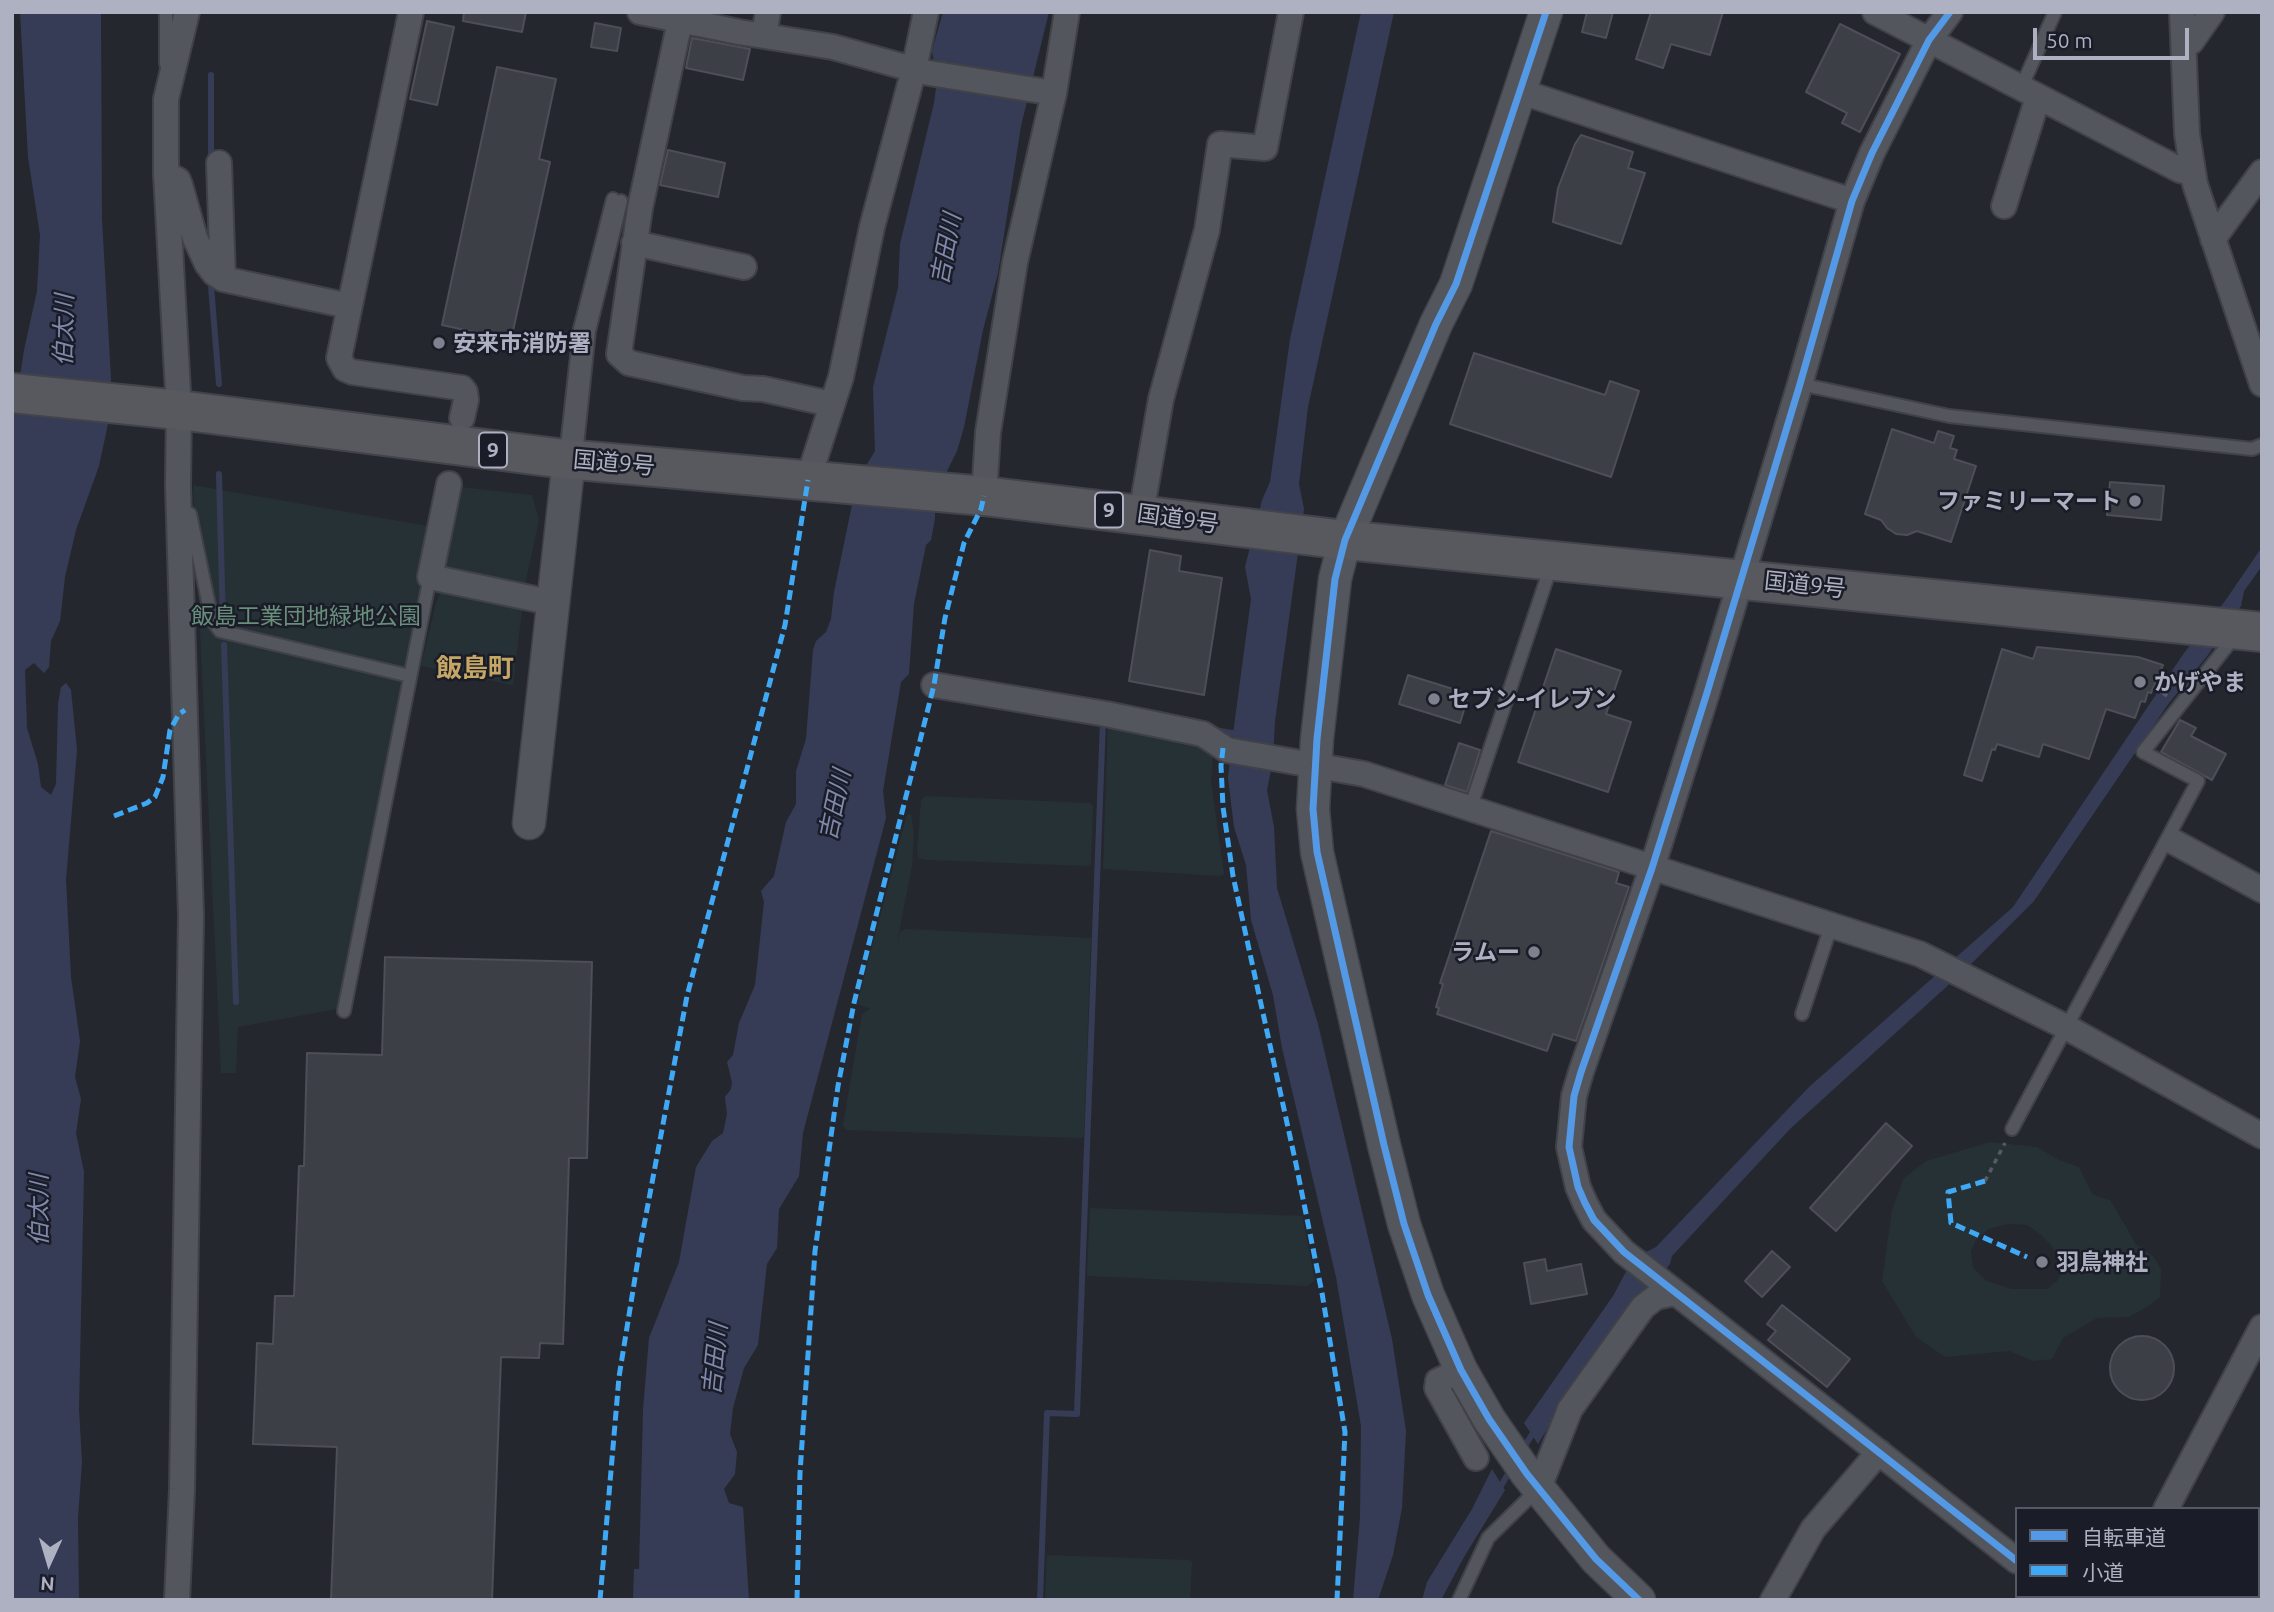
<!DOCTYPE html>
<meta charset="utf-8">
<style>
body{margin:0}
#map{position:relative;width:2274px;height:1612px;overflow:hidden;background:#25272f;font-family:Ubuntu,"Noto Sans JP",sans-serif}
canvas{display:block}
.frame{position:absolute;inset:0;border:14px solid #aeb1c1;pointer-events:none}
.legend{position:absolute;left:2015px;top:1507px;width:245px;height:91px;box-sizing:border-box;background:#1a1c28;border:2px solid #555865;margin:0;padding:9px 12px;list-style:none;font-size:21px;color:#aeb1c1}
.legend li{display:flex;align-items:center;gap:14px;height:35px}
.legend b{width:35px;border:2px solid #555865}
.north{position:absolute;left:14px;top:1528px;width:70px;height:70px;-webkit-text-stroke:5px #1a1c28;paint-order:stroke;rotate:184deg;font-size:19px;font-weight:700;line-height:28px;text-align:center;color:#aeb1c1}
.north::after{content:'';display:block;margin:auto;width:24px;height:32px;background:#aeb1c1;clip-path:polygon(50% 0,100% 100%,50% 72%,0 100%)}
.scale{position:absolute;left:2033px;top:28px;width:156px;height:32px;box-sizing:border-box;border:4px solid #aeb1c1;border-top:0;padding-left:9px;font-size:21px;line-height:24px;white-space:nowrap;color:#aeb1c1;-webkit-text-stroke:5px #1a1c28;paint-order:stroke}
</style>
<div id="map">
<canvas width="2274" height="1612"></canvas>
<div class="frame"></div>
<ul class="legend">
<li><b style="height:9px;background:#5399e6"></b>自転車道</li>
<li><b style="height:9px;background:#3fa9f5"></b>小道</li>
</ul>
<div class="north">N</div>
<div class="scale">50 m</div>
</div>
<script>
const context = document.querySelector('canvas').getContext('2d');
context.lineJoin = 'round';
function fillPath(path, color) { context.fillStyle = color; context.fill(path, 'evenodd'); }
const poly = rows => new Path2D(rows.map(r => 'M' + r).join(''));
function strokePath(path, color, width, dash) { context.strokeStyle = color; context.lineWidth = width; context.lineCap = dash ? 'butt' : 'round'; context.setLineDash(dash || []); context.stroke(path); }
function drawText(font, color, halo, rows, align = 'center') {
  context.font = font + ' Ubuntu,"Noto Sans JP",sans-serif'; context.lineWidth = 5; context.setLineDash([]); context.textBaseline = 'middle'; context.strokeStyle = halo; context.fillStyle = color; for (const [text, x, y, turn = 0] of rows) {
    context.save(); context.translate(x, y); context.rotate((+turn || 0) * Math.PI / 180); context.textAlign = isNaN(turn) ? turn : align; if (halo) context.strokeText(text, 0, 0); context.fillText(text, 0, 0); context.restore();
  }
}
const green = poly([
 [193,485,433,527,337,1009,238,1027,236,1073,221,1073],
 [461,487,532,495,539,520,525,585,446,570,445,564],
 [441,592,522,610,513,685,421,666,436,603],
 [1108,722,1197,741,1213,754,1211,781,1224,874,1221,876,1103,869],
 [925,796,1090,803,1093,806,1091,864,1088,866,927,860,919,858,917,853,921,800],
 [907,814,911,814,914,834,912,866,896,949,900,932,905,929,1091,938,1084,1136,1082,1138,846,1130,843,1125,862,1014,870,1009,857,1004],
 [1990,1142,2037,1147,2059,1160,2079,1167,2093,1195,2110,1200,2136,1244,2154,1257,2161,1270,2160,1297,2150,1305,2129,1317,2097,1318,2063,1338,2052,1359,2033,1361,2009,1351,1945,1357,1916,1337,1882,1281,1892,1210,1904,1178,1926,1161],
 [2007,1224,2027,1225,2040,1234,2052,1246,2061,1261,2062,1271,2057,1281,2047,1289,2011,1289,1985,1280,1973,1267,1971,1251,1977,1238,1989,1229],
 [1090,1208,1302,1216,1315,1280,1307,1286,1088,1276,1087,1273],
 [1047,1555,1189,1560,1192,1562,1190,1600,1045,1600]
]);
const water = poly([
 [20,12,101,12,102,219,111,379,109,419,99,466,76,530,65,577,60,621,51,641,49,667,44,673,34,663,25,670,27,728,38,764,41,787,51,795,56,784,58,704,61,687,66,683,71,690,77,750,66,880,71,977,80,1041,75,1077,81,1099,76,1133,84,1172,79,1410,82,1462,78,1518,79,1600,12,1600,12,429,24,350,37,291,40,235,28,157],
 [943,12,1049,12,1021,126,998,273,983,330,964,427,957,451,938,489,857,481,875,451,873,387,898,288,900,244,934,103,937,81,932,51],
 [1361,12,1394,12,1308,407,1299,484,1304,509,1275,721,1273,757,1231,749,1251,599,1245,567,1262,500,1270,482,1290,339],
 [853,500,935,511,935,519,931,540,926,545,914,604,909,674,901,682,883,791,886,818,803,1133,799,1176,779,1209,777,1248,767,1264,758,1345,744,1368,733,1408,730,1434,737,1452,735,1474,724,1489,729,1503,743,1507,749,1600,633,1600,634,1569,639,1569,643,1410,649,1338,679,1262,696,1167,712,1141,723,1133,727,1114,725,1097,731,1089,732,1082,727,1062,733,1055,739,1023,755,985,764,902,761,891,774,876,786,822,796,804,796,771,806,739,813,650,816,641,826,632,831,619,834,592],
 [2262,547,2262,566,2244,591,2241,606,2208,655,2169,703,2034,901,1966,969,1791,1128,1672,1256,1670,1264,1577,1380,1538,1444,1524,1423,1613,1296,1628,1268,1644,1253,1656,1247,1809,1087,2013,907,2184,653,2225,601],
 [1231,752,1273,760,1267,790,1274,827,1277,888,1318,1024,1392,1339,1406,1431,1402,1508,1393,1555,1378,1600,1353,1600,1360,1518,1361,1426,1336,1277,1282,1048,1273,995,1251,920,1246,865,1234,827,1228,778],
 [1492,1469,1505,1490,1464,1557,1441,1600,1422,1600,1427,1582,1472,1509]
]);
const stream = poly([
 [211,75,211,161],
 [211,286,219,384],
 [219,474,223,622],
 [224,645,236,1002],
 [1215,730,1242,735],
 [1523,1449,1536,1428],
 [1498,1491,1512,1467],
 [1040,1600,1047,1413,1077,1414,1103,720]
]);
const building = poly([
 [464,12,526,12,522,32,463,21,464,12],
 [1587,12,1613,12,1606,38,1582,32,1587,12],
 [1651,12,1723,12,1710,55,1671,44,1663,68,1636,59,1651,12],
 [427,21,454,27,437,105,410,99,427,21],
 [595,23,621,28,617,51,591,47,595,23],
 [1840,24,1900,54,1860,132,1842,123,1847,113,1806,92,1840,24],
 [692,38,750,49,743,80,686,68,692,38],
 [497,67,556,79,539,159,550,162,511,340,442,325,497,67],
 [1581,135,1633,152,1628,168,1645,173,1621,244,1553,222,1558,188,1575,144,1581,135],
 [668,150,725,163,718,197,660,185,668,150],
 [1474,353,1605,395,1610,381,1639,391,1611,477,1450,424,1474,353],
 [1892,429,1934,443,1938,431,1954,436,1950,448,1957,450,1954,459,1976,466,1951,542,1917,531,1907,535,1896,534,1887,528,1881,520,1865,514,1892,429],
 [2110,482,2164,486,2161,520,2107,515,2110,482],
 [1150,550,1181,556,1179,571,1222,578,1204,695,1129,681,1150,550],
 [2037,647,2138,657,2163,665,2151,693,2148,692,2145,702,2141,701,2135,718,2106,709,2089,759,2043,744,2039,757,1997,744,1995,750,1992,749,1982,781,1964,775,2002,649,2033,659,2037,647],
 [1556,649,1621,671,1606,714,1631,722,1608,792,1518,762,1556,649],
 [1408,675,1469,694,1460,723,1399,704,1408,675],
 [2180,720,2196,728,2191,736,2226,754,2212,780,2161,752,2180,720],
 [1459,743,1480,750,1467,792,1445,785,1459,743],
 [1491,831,1619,872,1616,883,1629,887,1576,1041,1553,1034,1547,1051,1437,1014,1439,1008,1436,1007,1443,984,1440,983,1491,831],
 [385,957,592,962,587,1158,569,1158,563,1344,540,1343,539,1358,501,1357,492,1600,331,1600,337,1447,253,1444,257,1343,273,1344,275,1296,294,1296,299,1166,304,1166,307,1053,382,1055,385,957],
 [1886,1123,1912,1146,1836,1231,1810,1208,1886,1123],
 [1772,1251,1790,1267,1762,1297,1745,1281,1772,1251],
 [1545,1259,1547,1271,1581,1264,1587,1294,1531,1304,1524,1263,1545,1259],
 [1782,1305,1850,1359,1827,1387,1768,1340,1776,1331,1767,1324,1782,1305],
 '2110 1368a32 32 0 1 1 64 0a32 32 0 1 1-64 0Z'
]);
const path = poly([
 [2155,687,2167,696],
 [1985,1181,2005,1143]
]);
const service = poly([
 [166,64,166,12],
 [2021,88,2055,12],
 [1800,384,1949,416,2252,449,2262,445],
 [566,455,580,329,613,199],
 [576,455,589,331,621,201],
 [190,514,212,620,220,631,410,676],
 [1470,809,1552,563],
 [344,1011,430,577],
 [1802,1014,1831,926],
 [2012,1129,2198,781,2143,752,2235,636],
 [1459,1600,1488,1538,1537,1490]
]);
const minor = poly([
 [411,12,339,358,345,369,352,372,462,388,465,392,466,400,462,418],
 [640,12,739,32,833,47,923,72,1054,93],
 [1875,12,2180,170,2193,173],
 [1950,12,1929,40,1872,153,1852,201,1800,384,1706,696,1652,868,1581,1072,1574,1096,1569,1147,1578,1187,1585,1203,1594,1220,1624,1252,2017,1561],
 [2182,12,2187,134,2195,184,2262,384],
 [680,21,640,208,619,354,629,363,743,388,763,389,822,402],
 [764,35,768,12],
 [2184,45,2191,42,2212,12],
 [1519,91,1852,201],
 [219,163,223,279],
 [166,174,178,180,180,185,195,238,207,264,214,273,223,279,349,306],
 [2004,206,2038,97],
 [2213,239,2262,172],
 [634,243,744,267],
 [808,480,841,377,872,227,914,69,926,12],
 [449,484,430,577,554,603],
 [984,496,988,432,1015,262,1054,93,1067,12],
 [1141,514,1161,399,1207,230,1220,144,1265,148,1291,12],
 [934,685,1106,714,1203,734,1227,750,1364,774,1920,954,2066,1027,2262,1136],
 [2174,842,2262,890],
 [1461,1370,1438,1381,1437,1388,1476,1458],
 [1538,1490,1570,1409,1643,1307,1656,1297,1674,1293],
 [2166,1509,2262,1327],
 [2045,1596,2047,1600],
 [177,1600,182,1489,191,916,178,486,179,410,166,174,166,99,187,12],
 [1773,1600,1813,1529,1879,1452],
 [2118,1600,2120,1596]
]);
const tertiary = poly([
 [1546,12,1456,284,1436,324,1345,540,1335,579,1317,739,1313,809,1317,852,1384,1145,1404,1224,1428,1295,1461,1370,1489,1419,1527,1474,1596,1559,1639,1600],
 [529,823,569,459]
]);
const trunk = poly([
 [12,393,179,410,565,459,984,496,1345,540,2262,632]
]);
const quiet = poly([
 [1223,748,1221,766,1223,807,1233,876,1296,1164,1322,1293,1345,1432,1337,1600],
 [114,816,147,803,155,797,163,777,170,730,179,714,185,710],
 [1985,1181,1948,1192,1951,1223,2027,1257],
 [600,1600,619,1377,640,1247,687,996,785,625,808,480],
 [797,1600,800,1473,815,1251,838,1086,854,1003,934,685,945,618,964,543,981,509,984,496]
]);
const cycleway = poly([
 [1546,12,1456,284,1436,324,1345,540,1335,579,1317,739,1313,809,1317,852,1384,1145,1404,1224,1428,1295,1461,1370,1489,1419,1527,1474,1596,1559,1639,1600],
 [1950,12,1929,40,1872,153,1852,201,1800,384,1706,696,1652,868,1581,1072,1574,1096,1569,1147,1578,1187,1585,1203,1594,1220,1624,1252,2017,1561]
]);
const markers = [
 [439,343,7,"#7e818e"],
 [2135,501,7,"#7e818e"],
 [2140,682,7,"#7e818e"],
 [1434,699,7,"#7e818e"],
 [1534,952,7,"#7e818e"],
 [2042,1262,7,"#7e818e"]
];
const shields = [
 [493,450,28],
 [1109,510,28]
];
const shieldNames = [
 ["9",493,450],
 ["9",1109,510]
];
const poiNames = [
 ["安来市消防署",453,343],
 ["ファミリーマート",2121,501,"right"],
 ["かげやま",2154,682],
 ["セブン-イレブン",1448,699],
 ["ラムー",1520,952,"right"],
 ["羽鳥神社",2056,1262]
];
const streetNames = [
 ["国道9号",614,463,5],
 ["国道9号",1178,519,8],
 ["国道9号",1805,585,6]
];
const parkNames = [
 ["飯島工業団地緑地公園",306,616]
];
const waterNames = [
 ["吉田川",946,249,-79],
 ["伯太川",64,330,-89],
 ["吉田川",835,805,-78],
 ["伯太川",39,1210,-90],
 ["吉田川",715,1359,-84]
];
const quarterNames = [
 ["飯島町",475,668]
];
fillPath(green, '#263136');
fillPath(water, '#363c56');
strokePath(stream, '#363c56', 6);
fillPath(building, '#3d3f46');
strokePath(building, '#4d4e57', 2);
strokePath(service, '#414248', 16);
strokePath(minor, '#414248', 28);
strokePath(tertiary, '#414248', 35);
strokePath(trunk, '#42434b', 42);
strokePath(path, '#585a62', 3.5, [5, 5]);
strokePath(service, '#54565e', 12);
strokePath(minor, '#54565e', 24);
strokePath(tertiary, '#54565e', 32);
strokePath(trunk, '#58595f', 38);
strokePath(quiet, '#3fa9f5', 5, [10, 5]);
strokePath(cycleway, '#5399e6', 7);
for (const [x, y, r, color] of markers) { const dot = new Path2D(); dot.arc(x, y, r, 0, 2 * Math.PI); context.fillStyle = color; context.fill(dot); strokePath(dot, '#1a1c28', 2.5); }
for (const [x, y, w] of shields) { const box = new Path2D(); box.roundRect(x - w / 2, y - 17.5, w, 35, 5); context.fillStyle = '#1a1c28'; context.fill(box); strokePath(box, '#aeb1c1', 2); }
drawText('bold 21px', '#aeb1c1', null, shieldNames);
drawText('bold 23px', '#aeb1c1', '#1a1c28', poiNames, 'left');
drawText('23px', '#aeb1c1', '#1a1c28', streetNames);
drawText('23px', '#698e7a', '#1a1c28', parkNames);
drawText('italic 24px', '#8089ab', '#1a1c28', waterNames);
drawText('bold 26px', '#c5a664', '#1a1c28', quarterNames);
</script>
